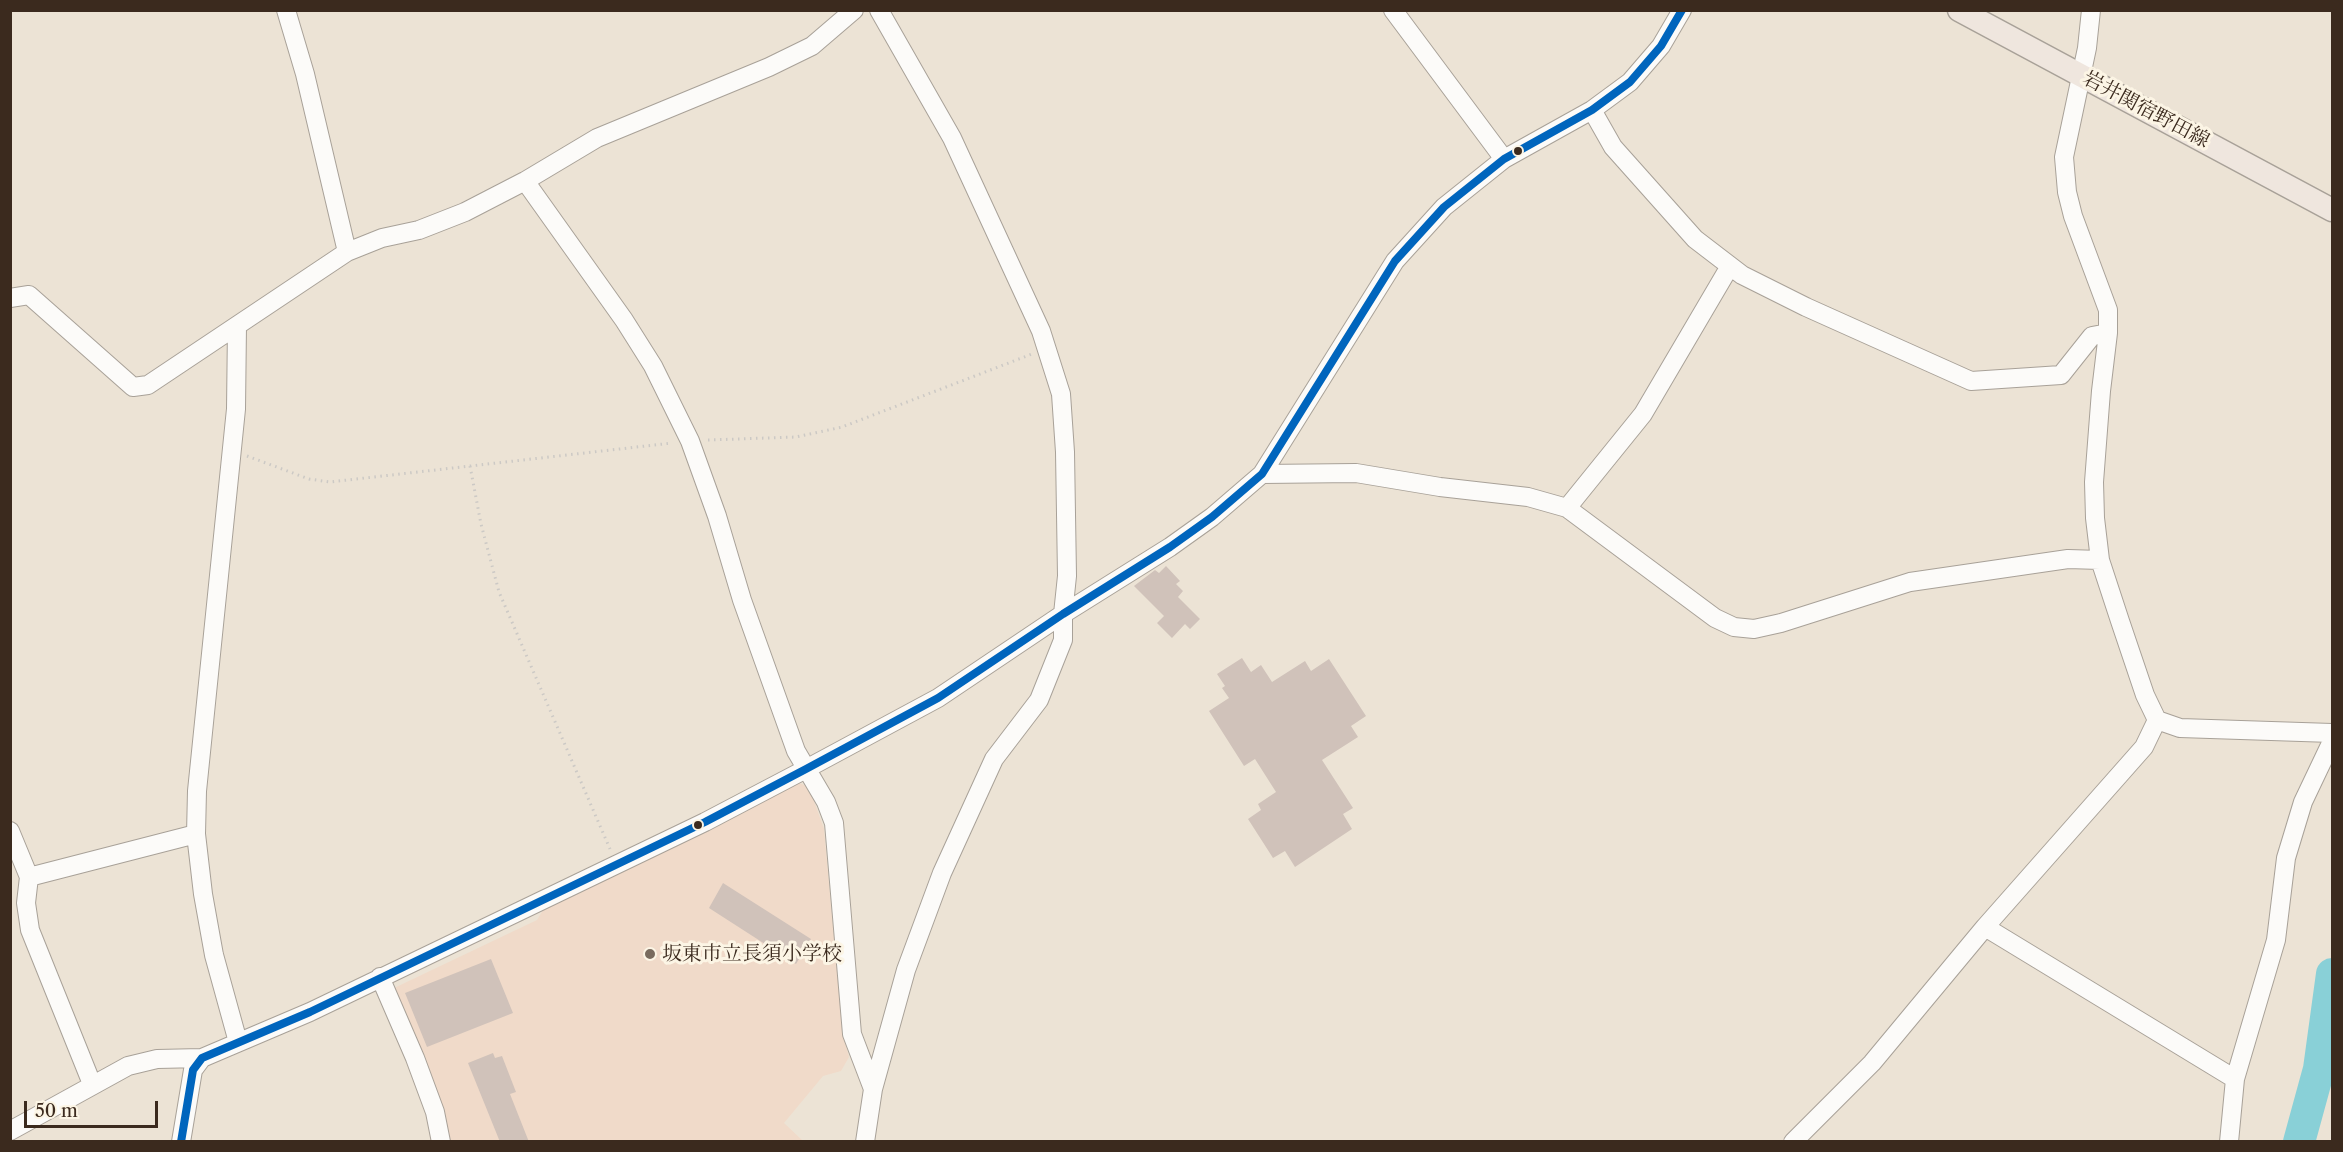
<!DOCTYPE html>
<meta charset="utf-8">
<style>
body{margin:0}
#map{position:relative;width:2343px;height:1152px;overflow:hidden;background:#ece3d5;font-family:"Libre Caslon Text",serif}
canvas{display:block}
.frame{position:absolute;inset:0;border:12px solid #3b2a1e;pointer-events:none}
.scale{position:absolute;left:24px;top:1101px;width:134px;height:27px;box-sizing:border-box;border:3px solid #3b2a1e;border-top:0;padding-left:8px;font-size:18px;line-height:21px;white-space:nowrap;color:#3b2a1e;-webkit-text-stroke:4px #fcf5e5;paint-order:stroke}
</style>
<div id="map">
<canvas width="2343" height="1152"></canvas>
<div class="frame"></div>
<div class="scale">50 m</div>
</div>
<script>
const context = document.querySelector('canvas').getContext('2d');
context.lineJoin = 'round';
function fillPath(path, color) { context.fillStyle = color; context.fill(path, 'evenodd'); }
const poly = rows => new Path2D(rows.map(r => 'M' + r).join(''));
function strokePath(path, color, width, dash) { context.strokeStyle = color; context.lineWidth = width; context.lineCap = dash ? 'butt' : 'round'; context.setLineDash(dash || []); context.stroke(path); }
function drawText(font, color, halo, rows, align = 'center') {
  context.font = font + ' "Libre Caslon Text","Noto Serif JP",serif'; context.lineWidth = 6; context.setLineDash([]); context.textBaseline = 'middle'; context.strokeStyle = halo; context.fillStyle = color; for (const [text, x, y, turn = 0] of rows) {
    context.save(); context.translate(x, y); context.rotate((+turn || 0) * Math.PI / 180); context.textAlign = isNaN(turn) ? turn : align; if (halo) context.strokeText(text, 0, 0); context.fillText(text, 0, 0); context.restore();
  }
}
const built = poly([
 [799,783,809,787,824,829,843,1035,849,1057,841,1071,823,1076,784,1123,802,1140,801,1141,447,1141,392,989,537,920,543,910]
]);
const river = poly([
 [2299,1142,2319,1069,2332,974]
]);
const building = poly([
 [1166,566,1180,581,1176,584,1183,591,1178,597,1200,619,1190,629,1185,624,1172,638,1157,623,1164,616,1134,586,1155,570,1159,573],
 [1242,658,1251,672,1261,665,1272,682,1305,661,1311,671,1329,659,1366,716,1351,726,1358,737,1322,760,1353,808,1343,814,1352,829,1295,867,1285,851,1273,858,1248,819,1261,810,1258,804,1276,792,1255,759,1244,766,1209,711,1229,698,1222,688,1225,686,1217,674],
 [723,883,811,939,796,964,709,908],
 [491,959,513,1013,427,1047,405,993],
 [493,1053,495,1058,502,1056,516,1092,510,1094,529,1142,500,1142,468,1063]
]);
const path = poly([
 [708,440,796,437,842,427,1032,354],
 [247,456,309,479,330,482,672,443],
 [470,466,481,524,499,592,610,849]
]);
const minor = poly([
 [286,10,305,74,347,252],
 [1393,10,1504,159],
 [2091,10,2087,48,2064,157,2067,192,2073,216,2108,310,2108,333,2101,391,2094,482,2095,518,2100,560,2120,621,2145,695,2157,720,2180,728,2332,733],
 [1592,110,1613,147,1695,239,1742,275,1806,307,1971,381,2061,375,2092,336,2108,333],
 [525,181,624,320,653,366,690,441,717,516,742,600,796,751,826,802,834,823,852,1034,873,1089],
 [10,298,29,295,133,387,148,385,347,252,382,238,419,230,465,212,525,181,597,138,769,67,812,46,854,10],
 [237,326,236,409,197,791,196,834,203,894,214,955,238,1042],
 [1262,474,1356,473,1440,487,1528,497,1567,508,1715,618,1734,627,1754,629,1781,623,1910,582,2068,559,2100,560],
 [1567,508,1643,414,1730,266],
 [10,831,29,877,196,834],
 [29,877,26,903,30,930,92,1084],
 [1985,927,2235,1079],
 [380,977,415,1058,435,1112,441,1142],
 [10,1131,128,1066,157,1059,202,1058],
 [181,1142,193,1070,202,1058,310,1012,705,822,806,769,938,698,1063,614,1170,547,1212,517,1262,474,1395,261,1444,207,1504,159,1592,110,1630,82,1661,46,1682,10],
 [865,1142,873,1089,906,970,942,873,994,759,1039,700,1063,640,1063,614,1067,576,1065,452,1061,394,1041,331,952,138,879,10],
 [1793,1142,1872,1063,1985,927,2144,747,2157,720],
 [2229,1142,2235,1079,2276,940,2286,858,2303,802,2332,741]
]);
const major = poly([
 [1959,10,2332,210]
]);
const bus1 = poly([
 [181,1142,193,1070,202,1058,310,1012,705,822,806,769,938,698,1063,614,1170,547,1212,517,1262,474,1395,261,1444,207,1504,159,1592,110,1630,82,1661,46,1682,10]
]);
const markers = [
 [1518,151,5,"#3b2a1e"],
 [698,825,5,"#3b2a1e"],
 [650,954,6,"#796b5e"]
];
const streetNames = [
 ["岩井関宿野田線",2146,110,28]
];
const poiNames = [
 ["坂東市立長須小学校",662,954]
];
fillPath(built, '#f0dac9');
strokePath(river, '#89d0d7', 32);
fillPath(building, '#d0c2ba');
strokePath(minor, '#a8a198', 20);
strokePath(major, '#a8a198', 25);
strokePath(path, '#ccc9c5', 3, [1.5, 4.5]);
strokePath(minor, '#fcfbf9', 18);
strokePath(major, '#efe6de', 22);
strokePath(bus1, '#0065bd', 8);
for (const [x, y, r, color] of markers) { const dot = new Path2D(); dot.arc(x, y, r, 0, 2 * Math.PI); context.fillStyle = color; context.fill(dot); strokePath(dot, '#fcf5e5', 2); }
drawText('20px', '#3b2a1e', '#fcf5e5', streetNames);
drawText('20px', '#3b2a1e', '#fcf5e5', poiNames, 'left');
</script>
